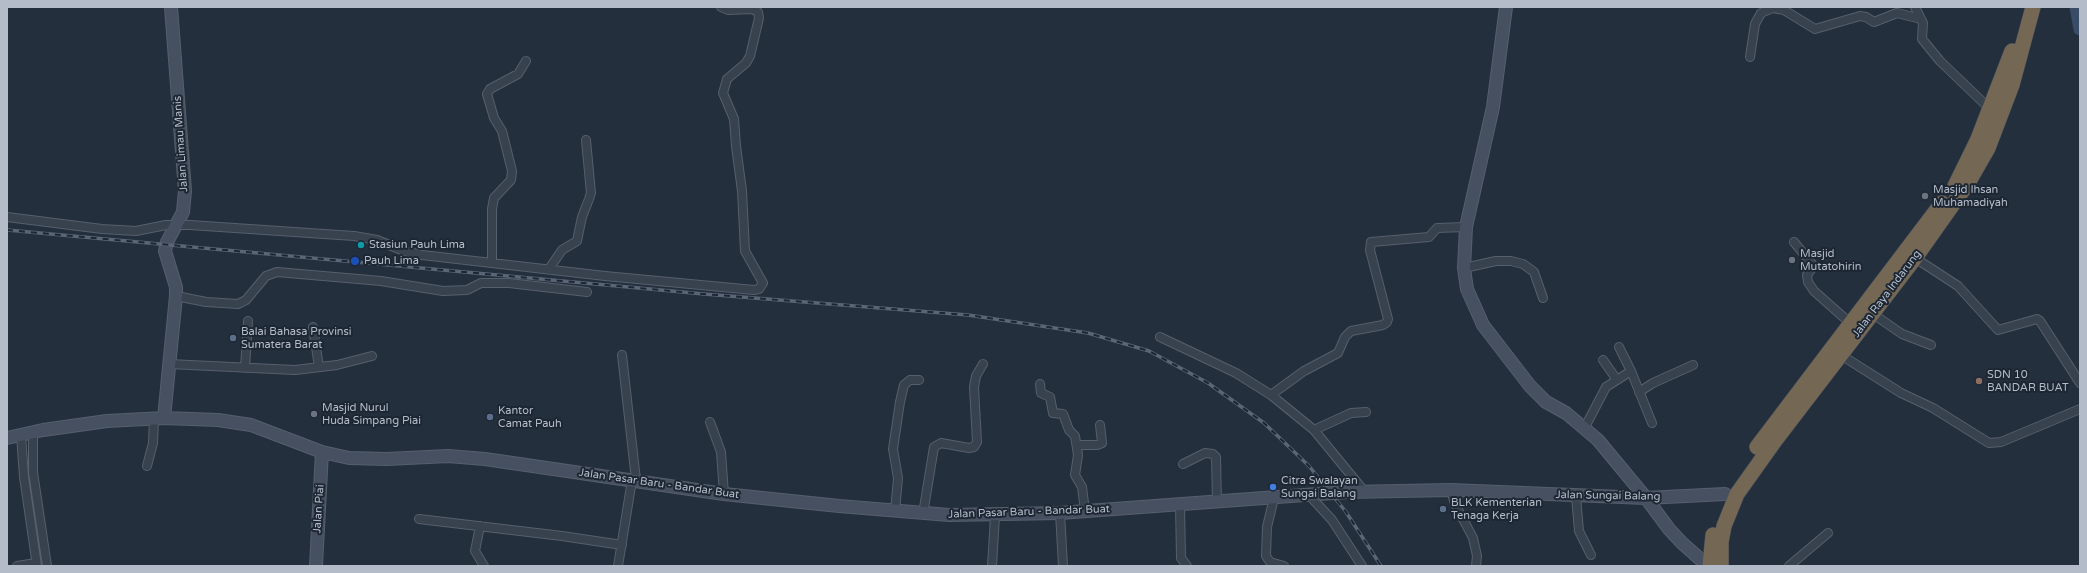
<!DOCTYPE html>
<style>
body{margin:0}
#map{position:relative;width:2087px;height:573px;overflow:hidden;background:#242f3e;font-family:"Varela Round",sans-serif}
canvas{display:block}
.frame{position:absolute;inset:0;border:8px solid #b4bcc9;pointer-events:none}
</style>
<div id="map">
<canvas width="2087" height="573"></canvas>
<div class="frame"></div>
</div>
<script>
const context = document.querySelector('canvas').getContext('2d');
context.lineJoin = 'round';
const poly = rows => new Path2D(rows.map(r => 'M' + r).join(''));
function strokePath(path, color, width, dash) { context.strokeStyle = color; context.lineWidth = width; context.lineCap = dash ? 'butt' : 'round'; context.setLineDash(dash || []); context.stroke(path); }
function drawText(font, color, halo, rows, align = 'center') {
  context.font = font + ' "Varela Round",sans-serif'; context.lineWidth = 4; context.setLineDash([]); context.textBaseline = 'middle'; context.strokeStyle = halo; context.fillStyle = color; for (const [text, x, y, turn = 0] of rows) {
    context.save(); context.translate(x, y); context.rotate((+turn || 0) * Math.PI / 180); context.textAlign = isNaN(turn) ? turn : align; if (halo) context.strokeText(text, 0, 0); context.fillText(text, 0, 0); context.restore();
  }
}
const river = poly([
 [2076,7,2080,29]
]);
const street = poly([
 [1915,7,1923,23,1922,39,1940,61,1991,110],
 [1750,57,1755,24,1761,13,1773,8,1784,10,1815,29,1860,16,1866,17,1874,22,1897,13,1921,19],
 [7,217,102,229,136,231,166,225,190,225,354,236,377,240,404,251,422,255,605,276,754,290,759,289,763,283,745,251,742,191,736,146,734,119,723,93,727,79,746,63,750,56,759,18,758,12,752,9,728,10,721,7],
 [1794,242,1812,264,1812,268,1807,275,1808,282,1814,291,1850,323],
 [1915,258,1958,286,1998,330,2037,319,2040,321,2080,383],
 [492,263,492,209,494,198,511,180,512,171,502,131,494,118,487,94,490,89,518,74,526,61],
 [1464,268,1496,261,1511,261,1523,264,1534,272,1543,298],
 [549,269,562,250,577,241,582,217,589,199,591,193,586,140],
 [176,296,206,302,238,304,246,300,266,276,277,272,381,281,443,291,467,290,481,283,509,283,587,292],
 [1873,314,1902,334,1931,345],
 [313,327,319,367],
 [1160,337,1236,373,1271,395,1314,430,1364,491],
 [1619,347,1631,371],
 [622,355,636,480],
 [1841,355,1901,393,1933,408,1989,443,2001,442,2080,409],
 [1603,360,1617,380],
 [169,364,295,370,337,365,372,356],
 [245,368,248,321],
 [1040,384,1041,393,1050,397,1053,413,1063,414,1069,430,1075,436,1078,455,1075,475,1082,487,1085,511],
 [1639,392,1653,383,1693,365],
 [1271,395,1304,371,1338,353,1345,337,1351,331,1383,325,1387,322,1388,319,1370,250,1371,242,1429,237,1437,228,1466,227],
 [710,422,721,452,724,494],
 [1584,429,1606,387,1631,371,1652,423],
 [1314,430,1351,413,1366,412],
 [33,433,33,472,47,566],
 [21,435,24,477,37,566],
 [1078,445,1097,445,1102,443,1100,425],
 [1183,464,1205,453,1213,454,1216,457,1217,503],
 [147,466,153,443,154,419],
 [1451,490,1455,504,1473,538,1477,556,1476,566],
 [1309,495,1332,520,1362,566],
 [1576,496,1579,531,1591,555],
 [1274,498,1267,527,1266,556,1270,562,1284,566],
 [1180,506,1181,558,1187,566],
 [895,511,898,478,893,449,900,402,904,385,910,380,919,380],
 [1060,513,1063,566],
 [923,514,934,447,941,443,969,448,974,447,977,442,974,387,976,376,983,364],
 [419,519,562,536,622,545],
 [480,526,475,551,484,566],
 [17,566,36,563],
 [618,566,632,480],
 [992,566,995,516],
 [1789,566,1828,533]
]);
const secondary = poly([
 [1506,7,1493,107,1466,227,1464,268,1467,289,1483,325,1530,386,1546,402,1566,413,1598,440,1646,498,1669,529,1682,543,1708,566],
 [164,418,176,296,176,287,165,251,167,242,183,212,185,191,171,7],
 [7,438,43,430,107,421,164,418,218,420,251,425,322,452,349,458,387,459,448,456,485,459,724,494,839,506,949,515,1060,513,1318,494],
 [1348,492,1451,490,1646,498,1725,494],
 [316,566,322,452]
]);
const highway = poly([
 [1955,186,1978,139,2012,51],
 [1757,447,1942,203],
 [1710,566,1713,535],
 [1721,566,1721,542,1724,526,1737,494,1774,442,1915,258,1968,183,1988,148,2012,85,2033,7]
]);
const rail = poly([
 [7,230,704,294,968,315,1088,333,1149,351,1208,383,1264,423,1309,466,1346,512,1381,566]
]);
const secondaryBridge = poly([
 [1318,494,1348,492]
]);
const markers = [
 [1925,196,4,"#6b7280"],
 [361,245,4,"#0f9aa8"],
 [1792,260,4,"#6b7280"],
 [355,261,5,"#1a4fb4"],
 [233,338,4,"#5c6f8a"],
 [1979,381,4,"#8d6e63"],
 [314,414,4,"#6b7280"],
 [490,417,4,"#5c6f8a"],
 [1273,487,4,"#3f7fe0"],
 [1443,509,4,"#5c6f8a"]
];
const streetNames = [
 ["Jalan Limau Manis",181,144,-94],
 ["Jalan Raya Indarung",1887,294,-53],
 ["Jalan Pasar Baru - Bandar Buat",659,484,8],
 ["Jalan Sungai Balang",1608,496,1],
 ["Jalan Piai",319,509,-86],
 ["Jalan Pasar Baru - Bandar Buat",1029,512,-2]
];
const poiNames = [
 ["Masjid Ihsan",1933,190],
 ["Muhamadiyah",1933,203],
 ["Stasiun Pauh Lima",369,245],
 ["Masjid",1800,254],
 ["Mutatohirin",1800,267],
 ["Pauh Lima",364,261],
 ["Balai Bahasa Provinsi",241,332],
 ["Sumatera Barat",241,345],
 ["SDN 10",1987,375],
 ["BANDAR BUAT",1987,388],
 ["Masjid Nurul",322,408],
 ["Huda Simpang Piai",322,421],
 ["Kantor",498,411],
 ["Camat Pauh",498,424],
 ["Citra Swalayan",1281,481],
 ["Sungai Balang",1281,494],
 ["BLK Kementerian",1451,503],
 ["Tenaga Kerja",1451,516]
];
strokePath(river, '#394c67', 13);
strokePath(street, '#565f6c', 10);
strokePath(secondary, '#565f6c', 14);
strokePath(highway, '#434c59', 16);
strokePath(street, '#38414e', 8);
strokePath(secondary, '#465061', 12);
strokePath(highway, '#746855', 15);
strokePath(rail, '#5a6575', 3.5);
strokePath(rail, '#1d2633', 2, [6]);
strokePath(secondaryBridge, '#565f6c', 14, []);
strokePath(secondaryBridge, '#465061', 12);
for (const [x, y, r, color] of markers) { const dot = new Path2D(); dot.arc(x, y, r, 0, 2 * Math.PI); context.fillStyle = color; context.fill(dot); strokePath(dot, '#1d2633', 1.5); }
drawText('11px', '#b4bcc9', '#1d2633', streetNames);
drawText('11px', '#b4bcc9', '#1d2633', poiNames, 'left');
</script>
